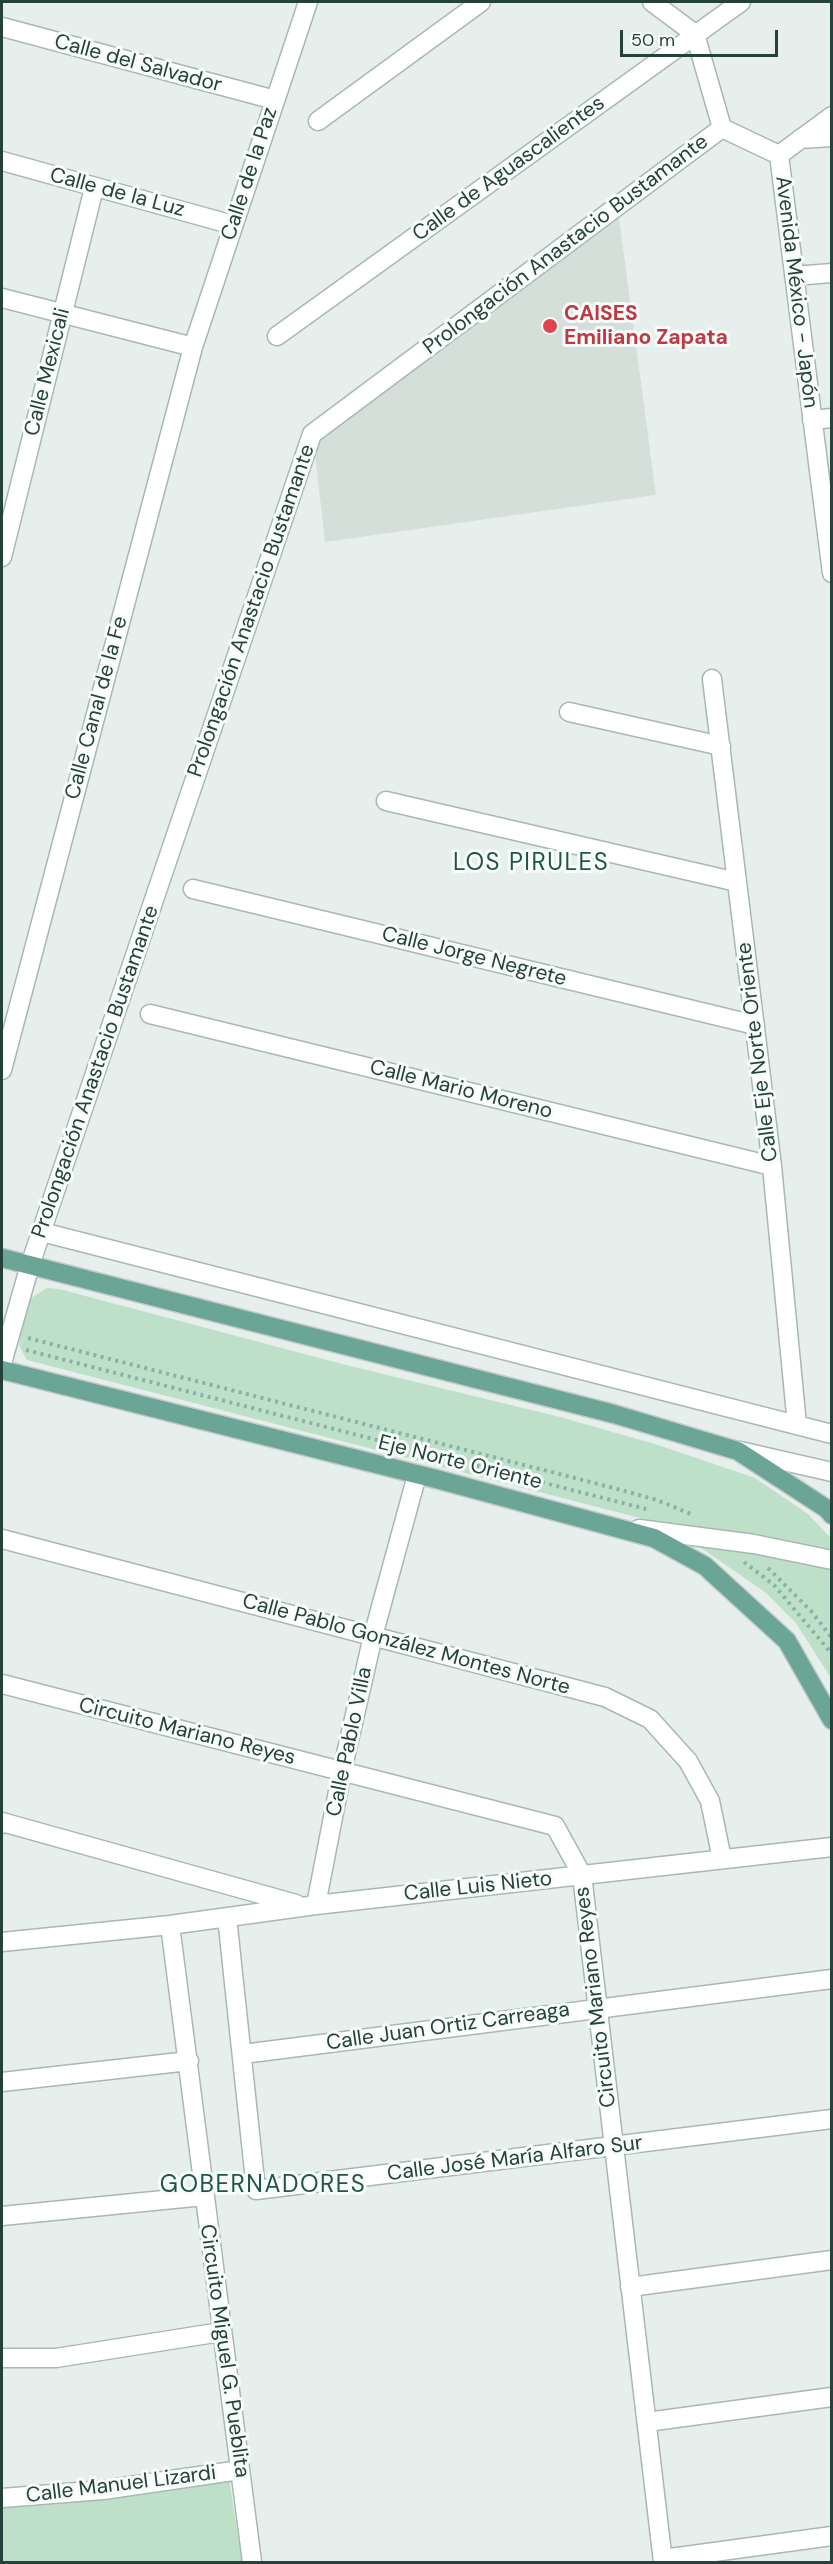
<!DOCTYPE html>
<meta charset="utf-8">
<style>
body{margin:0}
#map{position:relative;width:833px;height:2564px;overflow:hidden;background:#e6efeb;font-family:"DM Sans",sans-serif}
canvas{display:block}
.frame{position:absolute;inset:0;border:3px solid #24423a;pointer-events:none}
.scale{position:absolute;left:620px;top:30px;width:158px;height:27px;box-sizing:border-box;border:3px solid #24423a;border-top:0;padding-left:8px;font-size:18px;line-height:21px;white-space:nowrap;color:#24423a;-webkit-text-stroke:4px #f7fbf9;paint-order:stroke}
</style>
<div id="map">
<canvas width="833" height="2564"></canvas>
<div class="frame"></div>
<div class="scale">50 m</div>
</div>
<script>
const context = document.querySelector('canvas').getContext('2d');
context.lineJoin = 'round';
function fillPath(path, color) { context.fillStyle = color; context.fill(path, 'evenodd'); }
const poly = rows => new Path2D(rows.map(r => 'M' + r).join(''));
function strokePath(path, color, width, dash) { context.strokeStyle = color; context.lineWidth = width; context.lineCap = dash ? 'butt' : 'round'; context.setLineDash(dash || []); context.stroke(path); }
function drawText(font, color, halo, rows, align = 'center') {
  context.font = font + ' "DM Sans",sans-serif'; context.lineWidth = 6; context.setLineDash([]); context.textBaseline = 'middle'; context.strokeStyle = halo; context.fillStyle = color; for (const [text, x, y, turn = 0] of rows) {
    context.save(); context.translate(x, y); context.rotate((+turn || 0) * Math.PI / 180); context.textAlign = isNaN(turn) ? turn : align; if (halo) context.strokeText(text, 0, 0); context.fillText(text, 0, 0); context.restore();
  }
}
const built = poly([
 [619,218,656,495,325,542,313,435]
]);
const green = poly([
 [47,1288,59,1289,346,1365,560,1417,658,1445,755,1478,808,1514,831,1538,831,1678,796,1623,766,1593,697,1545,640,1518,27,1360,19,1345,22,1328,31,1298],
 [229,2478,242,2562,2,2562,2,2506]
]);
const path = poly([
 [28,1338,610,1487,657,1500,693,1515],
 [26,1350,646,1509],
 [744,1562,774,1585,832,1654],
 [768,1568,811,1611,832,1638]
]);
const minor = poly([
 [652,2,695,34,722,128],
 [2,27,275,100],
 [318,121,481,2],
 [800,139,832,137],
 [779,155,832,573],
 [779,155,832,116],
 [2,161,233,225],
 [794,276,832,273],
 [2,298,193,347],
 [277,336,741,2],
 [812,420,832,418],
 [2,557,94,188],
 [712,679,772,1166,797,1425],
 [569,712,721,746],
 [386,801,737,882],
 [193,889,755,1025],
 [150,1014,772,1166],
 [2,1070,193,347,308,2],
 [42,1232,832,1434],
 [30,1265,312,434,722,128,779,155],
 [2,1539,605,1697,650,1719,688,1761,710,1801,722,1859],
 [2,1684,555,1826,582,1875,663,2562],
 [2,1824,2,1822,296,1904],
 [316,1905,342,1771,373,1636,417,1475],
 [227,1917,256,2190,832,2119],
 [170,1925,252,2562],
 [2,1942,170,1925,316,1905,832,1847],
 [243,2054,832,1979],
 [2,2082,189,2061],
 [2,2216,204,2196],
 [630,2287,832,2260],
 [2,2358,56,2358,221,2332],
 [647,2422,832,2397],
 [2,2498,103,2490,240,2470],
 [663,2559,832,2536]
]);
const tertiary = poly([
 [2,1363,30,1265],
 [740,1451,832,1472],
 [639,1529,754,1544,832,1560]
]);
const primary = poly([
 [2,1258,614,1414,738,1451,827,1509,832,1515],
 [2,1370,440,1480,654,1538,705,1566,787,1641,832,1720]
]);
const markers = [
 [550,326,8,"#e0444e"]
];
const streetNames = [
 ["Calle del Salvador",138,64,15],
 ["Calle de Aguascalientes",509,169,-36],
 ["Calle de la Paz",250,174,-72],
 ["Calle de la Luz",117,193,15],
 ["Prolongación Anastacio Bustamante",566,245,-37],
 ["Avenida México - Japón",796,292,83],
 ["Calle Mexicali",48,372,-76],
 ["Prolongación Anastacio Bustamante",252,611,-71],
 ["Calle Canal de la Fe",97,708,-75],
 ["Calle Jorge Negrete",474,957,14],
 ["Calle Eje Norte Oriente",758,1052,-97],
 ["Prolongación Anastacio Bustamante",96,1072,-71],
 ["Calle Mario Moreno",461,1090,14],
 ["Eje Norte Oriente",460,1463,14],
 ["Calle Pablo González Montes Norte",406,1645,15],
 ["Circuito Mariano Reyes",187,1732,14],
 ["Calle Pablo Villa",350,1742,-78],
 ["Calle Luis Nieto",478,1887,-6],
 ["Circuito Mariano Reyes",596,1997,-97],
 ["Calle Juan Ortiz Carreaga",448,2027,-8],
 ["Calle José María Alfaro Sur",515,2159,-7],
 ["Circuito Miguel G. Pueblita",224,2351,82],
 ["Calle Manuel Lizardi",121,2485,-7]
];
const healthNames = [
 ["CAISES",564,314],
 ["Emiliano Zapata",564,338]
];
const quarterNames = [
 ["LOS PIRULES",531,864],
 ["GOBERNADORES",263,2186]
];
fillPath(built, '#d4dfda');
fillPath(green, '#bfe0c8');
strokePath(minor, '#a8b8b2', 21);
strokePath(tertiary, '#a8b8b2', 21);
strokePath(primary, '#c2cac8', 21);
strokePath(path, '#86b3a5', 4, [3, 4.5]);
strokePath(minor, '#fff', 18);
strokePath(tertiary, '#fff', 18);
strokePath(primary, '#6aa596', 18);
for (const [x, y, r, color] of markers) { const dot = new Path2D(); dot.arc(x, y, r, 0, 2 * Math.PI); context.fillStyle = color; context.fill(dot); strokePath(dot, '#f7fbf9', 2); }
drawText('21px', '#24423a', '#f7fbf9', streetNames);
drawText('bold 21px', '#be3a42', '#f7fbf9', healthNames, 'left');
context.letterSpacing = '1.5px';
drawText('24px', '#1f5548', '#f7fbf9', quarterNames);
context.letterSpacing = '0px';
</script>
